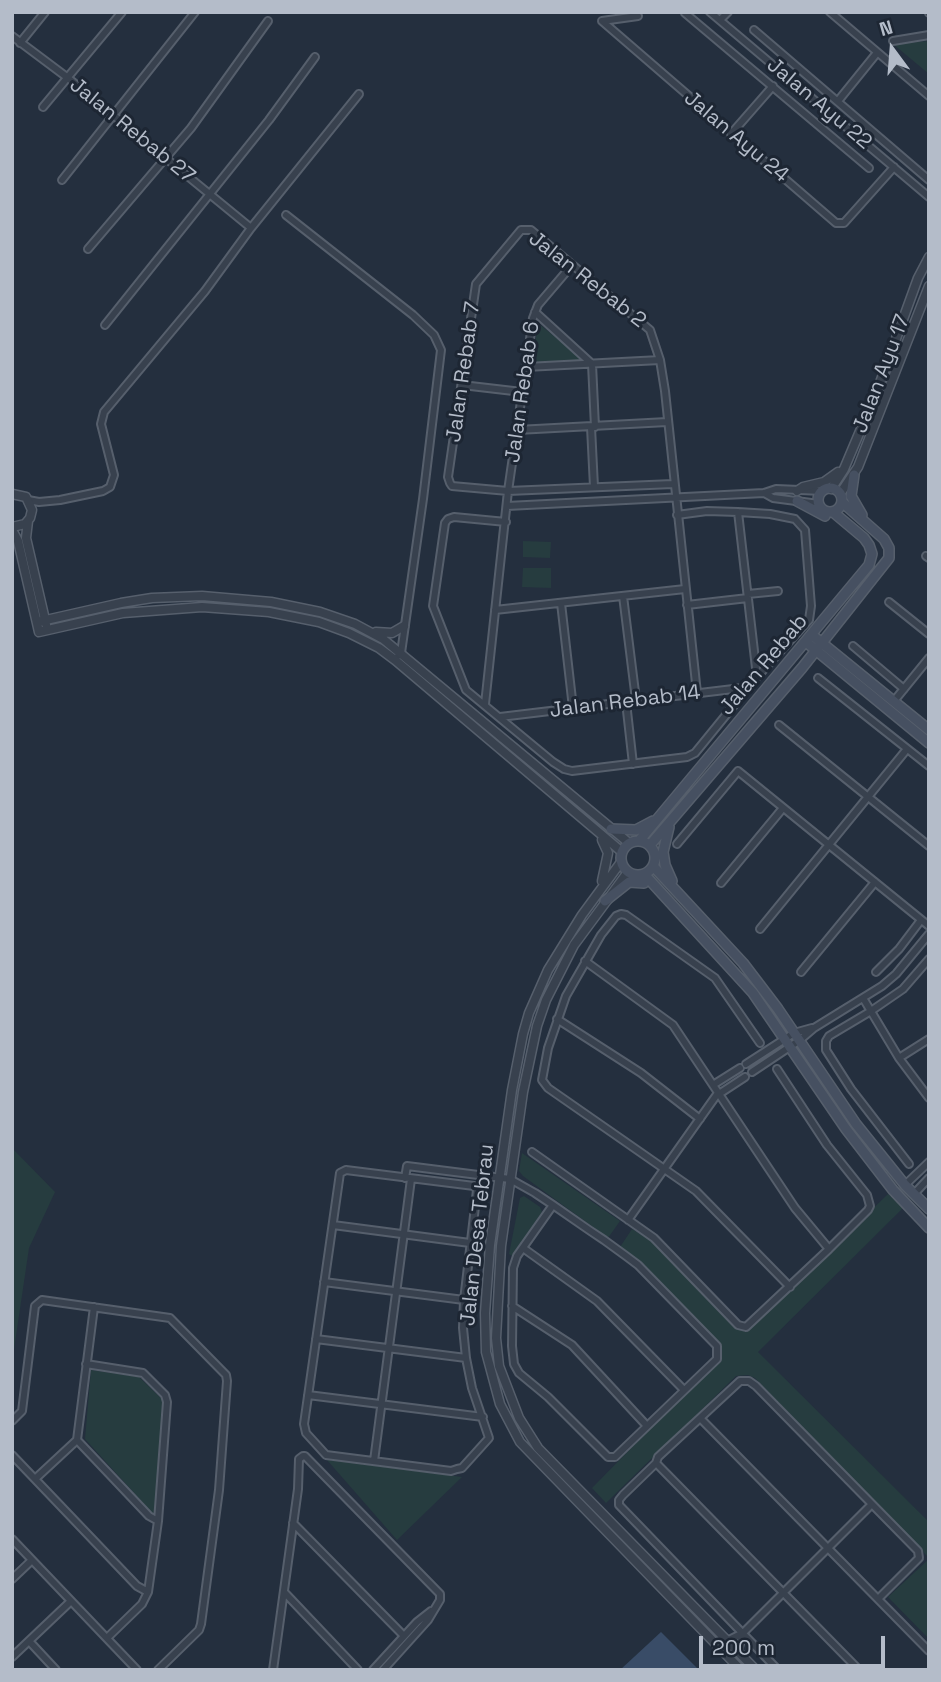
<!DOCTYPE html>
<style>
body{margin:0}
#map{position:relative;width:941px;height:1682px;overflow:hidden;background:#242f3e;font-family:"Space Grotesk",sans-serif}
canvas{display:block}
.frame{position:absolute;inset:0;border:14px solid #b4bcc9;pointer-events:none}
.north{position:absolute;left:857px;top:14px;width:70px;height:70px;-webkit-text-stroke:5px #1d2633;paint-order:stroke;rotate:344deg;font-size:19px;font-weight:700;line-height:28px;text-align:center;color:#b4bcc9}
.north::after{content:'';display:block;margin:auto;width:24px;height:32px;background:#b4bcc9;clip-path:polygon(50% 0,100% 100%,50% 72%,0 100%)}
.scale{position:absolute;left:699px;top:1636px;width:186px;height:32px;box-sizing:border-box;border:4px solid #b4bcc9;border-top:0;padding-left:9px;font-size:21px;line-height:24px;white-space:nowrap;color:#b4bcc9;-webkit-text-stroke:5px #1d2633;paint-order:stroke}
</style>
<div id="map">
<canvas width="941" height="1682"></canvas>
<div class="frame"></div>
<div class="north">N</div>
<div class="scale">200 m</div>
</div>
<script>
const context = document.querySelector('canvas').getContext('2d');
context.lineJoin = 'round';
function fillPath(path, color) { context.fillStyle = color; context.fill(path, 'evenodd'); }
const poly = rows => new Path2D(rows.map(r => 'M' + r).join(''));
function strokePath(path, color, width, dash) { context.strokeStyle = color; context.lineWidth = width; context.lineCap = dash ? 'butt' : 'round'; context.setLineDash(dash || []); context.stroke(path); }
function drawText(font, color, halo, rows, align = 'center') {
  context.font = font + ' "Space Grotesk",sans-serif'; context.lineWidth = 6; context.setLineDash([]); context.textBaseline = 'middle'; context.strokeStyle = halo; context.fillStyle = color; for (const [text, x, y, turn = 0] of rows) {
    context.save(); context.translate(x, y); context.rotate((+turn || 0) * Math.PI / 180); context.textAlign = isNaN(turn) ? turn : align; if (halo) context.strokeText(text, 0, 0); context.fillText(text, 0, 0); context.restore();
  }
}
const green = poly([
 [929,41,929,74,893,44],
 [538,323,584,361,532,364],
 [523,541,551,542,550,558,523,557],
 [523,568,551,568,551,588,522,587],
 [12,1148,55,1192,29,1248,12,1363],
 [522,1153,620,1221,608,1238,523,1176,519,1171],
 [888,1194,903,1208,758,1352,929,1522,929,1555,927,1556,755,1378,748,1375,736,1376,606,1503,592,1488,721,1357,722,1351,722,1346,641,1262,620,1247,632,1229,652,1241,736,1328,746,1332],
 [524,1196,540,1207,542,1212,512,1256,509,1254,520,1198],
 [91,1370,139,1377,165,1402,155,1516,85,1439],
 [327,1460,339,1461,462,1477,397,1540],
 [929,1559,929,1639,888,1597]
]);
const water = poly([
 [661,1632,699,1670,620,1670]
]);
const minor = poly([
 [710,12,929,197],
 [830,12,929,96],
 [929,12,929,13],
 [685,13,869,168],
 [638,16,602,21,836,223,844,223,894,167],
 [720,20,728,12],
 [754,30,929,180],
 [12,36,68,78,251,228],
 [893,41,929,35],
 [20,43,45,12],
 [838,101,876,54],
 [43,107,122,12],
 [731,134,773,86],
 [62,180,195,12],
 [286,215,413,315,434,335,441,350,423,499,401,653,398,656],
 [88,249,191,128,268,21],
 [535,312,592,364,595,427],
 [105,325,269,120,315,57],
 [526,367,660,360],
 [462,385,522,392],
 [591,427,594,487],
 [517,430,667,422],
 [673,484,508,491,452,486,450,483,448,477,476,284,521,230,531,230,650,330,660,360,665,391,697,693],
 [764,493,773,498,819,504],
 [28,500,39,502,60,500,103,491,110,487,114,475,101,424,104,412,205,291,251,228,359,94],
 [507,506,764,493,776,489,823,491],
 [738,512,757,677],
 [506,522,454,517,448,519,445,523,433,606,466,690,553,762,564,769,572,771,687,757,695,753,757,677,809,620,811,606,805,530,795,519,770,514,738,512,707,511,677,515],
 [926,556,929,558],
 [748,594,778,591],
 [623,596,636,700],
 [889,602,929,634],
 [561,603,573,708],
 [687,605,748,598],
 [495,610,685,589],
 [853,646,904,689],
 [818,678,929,766],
 [894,701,929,658],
 [626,702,633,764],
 [485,704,508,491,533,318,538,305,572,265],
 [500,717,750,687],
 [779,725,929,846],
 [677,844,738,771,929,926],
 [721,883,783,808],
 [760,929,907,749],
 [585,961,673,1025,795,1208,829,1249],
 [801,972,875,882],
 [876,972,899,949,921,920],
 [863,998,899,1058,929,1098],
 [557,1019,641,1073,700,1119],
 [760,1043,715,978,626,915,621,914,616,916,601,935,566,996,548,1048,542,1080,548,1088,696,1191,790,1287],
 [899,1058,929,1039],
 [746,1064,794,1033,812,1028],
 [752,1072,800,1040,814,1028,882,986,896,974,929,934],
 [713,1085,740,1068],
 [719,1094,745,1077],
 [532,1152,654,1238,738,1325,746,1327,829,1249,868,1210,870,1206,867,1195,827,1145,777,1069],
 [909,1164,851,1089,826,1050,826,1041,829,1036,871,1011,903,989,929,959],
 [346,1170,474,1186,477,1190,464,1300,463,1328,466,1358,472,1388,489,1438,462,1468,457,1469,451,1471,326,1455,306,1433,304,1424,340,1173,346,1170],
 [405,1178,407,1166,510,1179,535,1193,553,1205,589,1230,604,1240,626,1256,638,1265,717,1346,717,1359,615,1457,608,1457,548,1397,519,1373,514,1364,512,1346,513,1268,517,1256,553,1205],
 [905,1185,929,1162],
 [914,1194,929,1178],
 [628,1220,718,1093],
 [333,1225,470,1243],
 [523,1248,597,1301,684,1390],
 [324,1282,464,1300],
 [512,1306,572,1345,647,1426],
 [316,1339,466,1358],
 [86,1364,143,1373,165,1395,167,1402,158,1521,148,1592,142,1604,107,1638],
 [308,1395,483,1417],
 [701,1419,929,1651],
 [12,1421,22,1411,35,1306,42,1300,170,1318,226,1375,227,1381,219,1490,201,1624,199,1630,158,1670],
 [77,1440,149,1516,158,1521],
 [12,1455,137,1586,148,1592],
 [374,1461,411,1179],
 [656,1463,859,1670],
 [35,1479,77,1440,94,1307],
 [293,1523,404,1636],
 [12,1539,137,1670],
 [12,1579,32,1560],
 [285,1593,358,1670],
 [29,1641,56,1670],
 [727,1641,743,1633,871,1505],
 [738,1651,743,1633],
 [12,1657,71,1601],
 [273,1670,298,1489,299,1459,303,1456,305,1456,440,1594,440,1600,428,1620,383,1670],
 [373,1670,417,1622,431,1611],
 [778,1670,619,1505,619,1500,623,1495,656,1463,658,1457,740,1381,749,1381,756,1386,918,1551,919,1558,878,1599]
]);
const tertiary = poly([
 [831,489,844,469,877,391,918,278,929,257],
 [797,491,803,487,824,482,838,472],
 [12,494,26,497,32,510,30,518,25,524,12,527],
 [840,494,858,467,929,286],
 [28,521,26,538,46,624],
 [12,530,18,541,39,632,123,613,202,607,269,612,319,622,349,633,379,648,395,660,622,852],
 [37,622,121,603,152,598,202,596,271,602,320,612,355,624,383,639,629,843],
 [376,632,392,633,404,626],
 [602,840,608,853,602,881],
 [621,862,582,915,548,970,529,1013,523,1034,512,1090,490,1245,485,1313,486,1352,500,1404,520,1442,741,1670],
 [628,872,574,945,546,1000,537,1026,523,1092,501,1246,496,1338,499,1366,519,1418,538,1448,756,1670]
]);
const secondary = poly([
 [854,475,851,496,862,515],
 '818 500a12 12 0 1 1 24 0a12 12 0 1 1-24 0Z',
 [797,501,825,516],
 [812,635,929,730],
 [806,642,929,743],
 [669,827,663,852,665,865,672,881],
 [611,829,636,830,653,821],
 '621 858a17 17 0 1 1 34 0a17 17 0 1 1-34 0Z',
 [639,841,869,565,872,554,869,545,864,538,833,512],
 [650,845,802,668,889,558,889,548,884,539,842,502],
 [653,866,743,963,778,1009,856,1124,905,1185,929,1209],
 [644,874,753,993,846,1129,893,1190,929,1228],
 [605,901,629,882,644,883]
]);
const streetNames = [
 ["Jalan Ayu 22",819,104,40],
 ["Jalan Rebab 27",132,131,39],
 ["Jalan Ayu 24",736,137,40],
 ["Jalan Rebab 2",587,280,38],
 ["Jalan Rebab 7",464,372,-82],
 ["Jalan Ayu 17",882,374,-69],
 ["Jalan Rebab 6",523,392,-82],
 ["Jalan Rebab",764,665,-50],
 ["Jalan Rebab 14",625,702,-7],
 ["Jalan Desa Tebrau",478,1235,-84]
];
fillPath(green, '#263c3f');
fillPath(water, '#394c67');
strokePath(minor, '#565f6c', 10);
strokePath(tertiary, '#565f6c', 11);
strokePath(secondary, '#565f6c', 12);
strokePath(minor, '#38414e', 6);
strokePath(tertiary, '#38414e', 8);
strokePath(secondary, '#465061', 9);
drawText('21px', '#b4bcc9', '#1d2633', streetNames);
</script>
